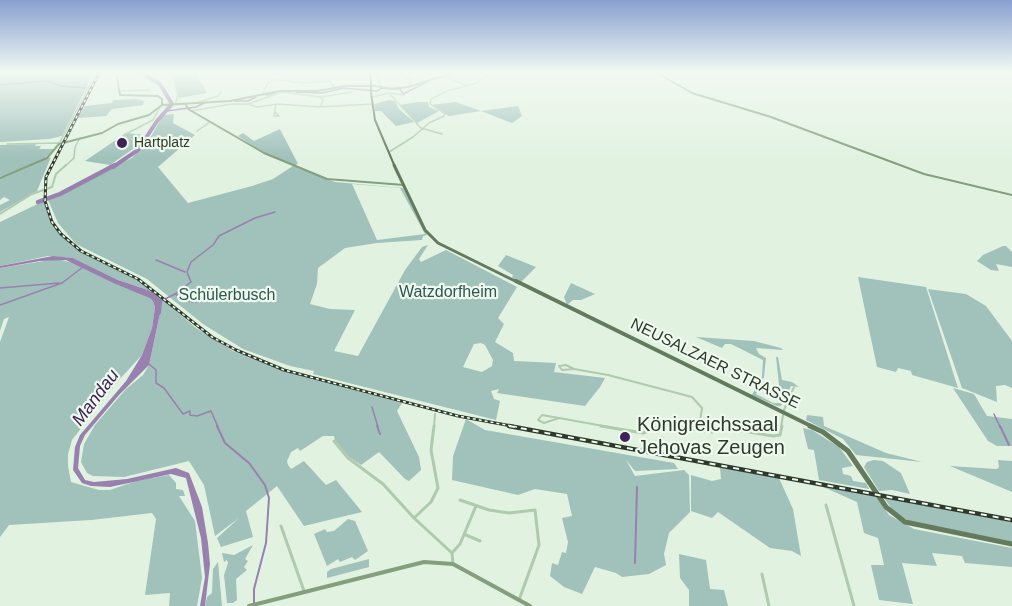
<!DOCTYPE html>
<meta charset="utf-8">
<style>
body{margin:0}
canvas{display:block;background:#e1f2e1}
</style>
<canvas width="1012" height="606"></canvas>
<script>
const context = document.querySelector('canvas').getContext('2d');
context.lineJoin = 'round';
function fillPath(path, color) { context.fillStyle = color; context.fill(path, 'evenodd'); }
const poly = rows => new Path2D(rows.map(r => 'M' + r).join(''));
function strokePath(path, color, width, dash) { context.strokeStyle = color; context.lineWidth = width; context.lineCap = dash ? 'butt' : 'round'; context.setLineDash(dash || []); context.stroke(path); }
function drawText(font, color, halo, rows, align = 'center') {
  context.font = font + ' Arial,sans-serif'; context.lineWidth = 4.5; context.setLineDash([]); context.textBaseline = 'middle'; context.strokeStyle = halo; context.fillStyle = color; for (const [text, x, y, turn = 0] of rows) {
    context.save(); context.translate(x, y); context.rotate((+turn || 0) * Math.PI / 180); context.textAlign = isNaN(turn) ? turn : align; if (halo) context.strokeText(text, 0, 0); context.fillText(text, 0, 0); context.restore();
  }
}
const green = poly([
 [0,73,93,73,87,87,83,87,86,89,62,136,49,139,0,142],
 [164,73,196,73,207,93,179,98,174,78],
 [137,99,144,101,143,105,112,109,106,116,78,118,85,106,112,103,113,100],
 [389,100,395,101,399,109,414,122,396,126,381,111,375,111,374,104],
 [418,102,428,102,429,107,439,111,417,123,399,105],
 [456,102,481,111,518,106,522,116,512,123,481,111,449,116,431,105],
 [174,114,173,123,195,135,158,167,188,203,252,186,273,179,293,166,335,182,403,188,427,235,423,236,422,240,377,243,345,248,318,268,317,284,310,304,330,309,355,310,334,351,358,356,405,270,422,247,428,245,419,259,421,262,446,250,517,287,498,318,504,324,495,342,513,353,514,361,556,363,554,372,605,378,600,387,585,406,497,393,499,389,491,391,494,399,500,401,496,420,313,374,314,371,290,366,243,349,203,324,147,279,76,244,58,223,48,200,132,158,149,140,163,115],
 [352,184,400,188,425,234,377,240],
 [481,343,485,345,493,360,492,366,482,372,463,367,474,344],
 [280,129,298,164,295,165,264,153,238,136,243,133,254,141],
 [126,133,145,135,140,144,110,165,85,161],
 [36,144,35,146,41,146,39,149,54,149,44,159,0,177,0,145],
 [51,157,37,191,0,212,0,205,10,200,4,197,0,200,0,178],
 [44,201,52,225,72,246,142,282,196,328,233,351,286,372,402,403,397,411,419,457,421,470,409,481,405,479,379,452,361,465,349,457,335,440,334,436,323,436,300,451,298,448,291,452,287,461,288,465,291,469,304,461,326,485,336,480,362,512,304,526,277,486,246,511,253,537,221,547,217,538,239,518,215,536,204,485,189,461,124,477,93,476,87,473,81,462,84,444,95,425,126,389,143,375,149,365,161,309,154,295,148,290,118,280,73,258,48,256,0,266,0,222],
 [1003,246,1006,246,1012,252,1012,267,996,264,999,271,991,270,977,261,983,255],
 [506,255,536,267,521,282,512,278,513,275,498,266],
 [57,259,74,263,113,283,144,295,152,299,155,307,152,328,142,355,118,381,72,440,68,454,68,466,71,482,99,490,110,490,136,481,169,475,176,483,176,489,183,490,185,496,179,496,195,521,202,578,197,606,169,606,170,593,145,595,156,519,152,513,91,520,9,525,0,537,0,342,9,317,4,319,0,331,0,268],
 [858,277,926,287,958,388,912,375,911,371,898,368,896,372,877,367],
 [571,283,595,294,581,300,573,300,567,305,564,297],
 [928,289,966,294,986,306,1012,341,1012,388,1005,385,996,386,997,402,962,388],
 [696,337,754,341,781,348,783,350,756,348,759,354,766,358,764,377,756,394,773,403,781,403,776,357,778,357,782,380,792,382,799,387,791,386,781,406,777,406,752,395,762,376,763,360,731,344,725,344,722,348],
 [953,388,974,394,987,416,1012,419,1012,446,997,446,988,441],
 [807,415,823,417,824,426,886,453,922,462,856,455,843,439,806,420],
 [466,419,485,430,674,463,678,469,635,471,626,460,635,476,684,470,689,475,690,512,669,533,664,554,666,565,649,574,622,577,616,573,595,567,582,594,564,587,550,576,552,563,558,565,562,552,566,553,568,542,562,518,572,516,567,494,535,489,518,495,452,480,453,456],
 [803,428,812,430,839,447,853,466,842,468,843,474,851,476,853,481,866,483,869,489,819,480,814,450,808,449],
 [874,460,883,461,901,473,910,494,892,490,879,491,864,467,867,462],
 [998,460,1012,461,1012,492,950,466,997,469,999,467],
 [720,467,779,478,793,509,801,556,792,551,770,548,718,512,712,518,691,511,691,475,712,481,721,479],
 [821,486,875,495,889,515,914,529,1012,548,1012,567,965,563,962,556,932,553,937,566,902,563,913,604,879,600,871,565,884,565,878,538,864,533,857,502],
 [883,497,1012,522,1012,542,909,521,895,513],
 [348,519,355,521,368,551,355,560,352,557,340,562,338,559,327,566,314,534,325,529,327,532,334,531],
 [253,545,245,559,248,561,244,567,247,570,236,579,237,600,233,603,227,603,224,575,228,563,227,560,224,562,222,553,234,555],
 [679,554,706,560,710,589,724,590,728,606,689,606,689,590,680,578],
 [369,559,369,567,327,578,327,572,331,569],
 [218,562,222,606,205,606,207,597,212,593,213,569]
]);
const water = poly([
 [53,256,73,258,118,280,148,290,154,295,161,309,149,365,119,395,85,435,80,446,78,468,85,480,94,482,127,479,176,468,189,473,202,507,208,543,210,564,205,606,200,606,205,577,201,538,186,478,171,474,110,487,91,486,82,483,73,470,75,447,80,435,126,381,142,355,152,328,155,307,152,299,113,283,66,260,40,261,0,268,0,266]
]);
const streamFar1 = poly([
 [447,77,453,77,459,73],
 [0,85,47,81,60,86,87,88],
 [296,92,322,93,344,88,377,91,382,88,400,89,403,94,427,82],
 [267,95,276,92],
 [235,101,248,101,256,97],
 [167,111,196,107,204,103],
 [156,260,185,272],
 [0,288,59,283],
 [175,294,191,282,187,272,191,262,213,245,219,236,255,218,275,212],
 [159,302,175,294,192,302,203,301],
 [0,305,62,283,83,267],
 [149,364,156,370,156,383,164,388,183,414,190,411,190,415,197,416,211,411,218,427],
 [372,407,378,427],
 [994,414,1000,427]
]);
const stream = poly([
 [217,426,225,443,249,463,265,485,269,498,266,543,254,589,254,603],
 [377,426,380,434],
 [1000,426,1009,445],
 [635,563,637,487]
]);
const riverFar2 = poly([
 [113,167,138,150,157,121,172,104,160,84,142,73]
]);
const riverFar1 = poly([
 [38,202,60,194,115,165]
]);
const river = poly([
 [151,295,159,302,158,312]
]);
const streetFar2 = poly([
 [161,73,174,80,178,95,175,105],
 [376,73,381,87],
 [444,77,466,85],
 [408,87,411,80,404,78,411,73],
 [119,91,150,90],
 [389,93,421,128,442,134],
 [389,93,404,95],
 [262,94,268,83,275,79,303,83,330,81,334,87],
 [321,97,323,100,321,106],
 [372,97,389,93],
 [199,102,218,96,221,92],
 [248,104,282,92,321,97,352,92],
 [191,111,231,104,248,104,257,107,278,104,319,107,372,104],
 [275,112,279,116,274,116,276,104],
 [197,131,210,122],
 [124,135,153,120,160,107],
 [124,135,132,139],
 [7,144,59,143],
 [59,144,96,73],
 [389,152,413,137,429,123,444,116,445,114,430,104,431,99,447,91,477,83,489,73],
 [64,167,74,158,75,147,80,138]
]);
const streetFar1 = poly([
 [0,214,32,194,52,187,56,174,66,165],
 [566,365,574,369,562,370,559,366,566,365],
 [574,369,608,375,692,397,702,408,699,427],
 [542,415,559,418,544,423,538,420,542,415],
 [559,418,609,427],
 [434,427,435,414],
 [656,427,663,424,681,427],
 [781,427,784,410,794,387]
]);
const street = poly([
 [601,426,643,433,660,426],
 [672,426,712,432,725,428,773,436,780,435,782,426],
 [699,430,700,426],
 [334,441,348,458,383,484,414,518,452,553,453,564],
 [460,500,489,510,509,513,535,510,539,545,519,600],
 [826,505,854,606],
 [414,518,431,502,438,488,431,450,434,426],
 [281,526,304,591],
 [466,535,480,541],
 [452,553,460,544,476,506],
 [762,574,769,606]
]);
const secondaryFar1 = poly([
 [116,73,120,95,158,96,162,99,162,105],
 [657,73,692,93,771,117,924,174,1012,195],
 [162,105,230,101,280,91,317,91,345,86,376,86,390,89,408,87,453,73],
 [186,105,188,109,264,153,327,179,404,185],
 [0,178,47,158,59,144,102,133,118,124,149,115,162,105]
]);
const secondary = poly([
 [249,606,424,562,453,564,530,606]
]);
const primaryFar3 = poly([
 [370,73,371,83],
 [371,93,375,120,395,167]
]);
const primaryFar2 = poly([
 [394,165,425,230,438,243,519,283]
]);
const primaryFar1 = poly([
 [516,281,813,427]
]);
const primary = poly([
 [810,426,823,432,848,451,886,507,905,522,1012,544]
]);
const railFar1 = poly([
 [99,73,46,177,45,201,52,222,61,234,81,251,138,279,212,337,236,350,284,370,458,416,517,427]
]);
const rail = poly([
 [509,426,1012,520]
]);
const primaryBridge = poly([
 [371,83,371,93]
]);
const markers = [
 [122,143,6,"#3f2358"],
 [625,437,6,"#3f2358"]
];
const farPoinames = [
 ["Hartplatz",134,143]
];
const parkNames = [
 ["Watzdorfheim",448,293],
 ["Schülerbusch",227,296]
];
const streetNames = [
 ["NEUSALZAER STRASSE",715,364,26]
];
const waterNames = [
 ["Mandau",96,398,-53]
];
const nearPoinames = [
 ["Königreichssaal",637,425],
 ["Jehovas Zeugen",637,448]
];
fillPath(green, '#a1c1bb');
fillPath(water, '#9881ae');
strokePath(streamFar1, '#9881ae', 1.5);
strokePath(stream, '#9881ae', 2);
strokePath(riverFar2, '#9881ae', 4);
strokePath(riverFar1, '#9881ae', 4.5);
strokePath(river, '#9881ae', 6);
strokePath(streetFar2, '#afcaad', 1.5);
strokePath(streetFar1, '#afcaad', 2);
strokePath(street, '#afcaad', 3);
strokePath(secondaryFar1, '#849e7e', 2);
strokePath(secondary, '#849e7e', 4);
strokePath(primaryFar3, '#637a5d', 2);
strokePath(primaryFar2, '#637a5d', 3);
strokePath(primaryFar1, '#637a5d', 4);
strokePath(primary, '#637a5d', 5);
strokePath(railFar1, '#2e392b', 3);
strokePath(rail, '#2e392b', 4.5);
strokePath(railFar1, '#eefaee', 1.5, [3]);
strokePath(rail, '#eefaee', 2, [6]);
strokePath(primaryBridge, '#637a5d', 2);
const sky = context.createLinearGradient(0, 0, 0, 158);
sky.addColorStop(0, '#88a0d1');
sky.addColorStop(0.46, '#f2f9f2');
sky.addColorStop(1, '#f2f9f200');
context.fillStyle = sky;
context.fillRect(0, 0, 1012, 158);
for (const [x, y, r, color] of markers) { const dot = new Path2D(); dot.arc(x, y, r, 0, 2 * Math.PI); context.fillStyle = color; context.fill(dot); strokePath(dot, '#eefaee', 2); }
drawText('14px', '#2e392b', '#eefaee', farPoinames, 'left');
drawText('16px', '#30564f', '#eefaee', parkNames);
drawText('16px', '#2e392b', '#eefaee', streetNames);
drawText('italic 18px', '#3f2358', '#eefaee', waterNames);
drawText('20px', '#2e392b', '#eefaee', nearPoinames, 'left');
</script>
